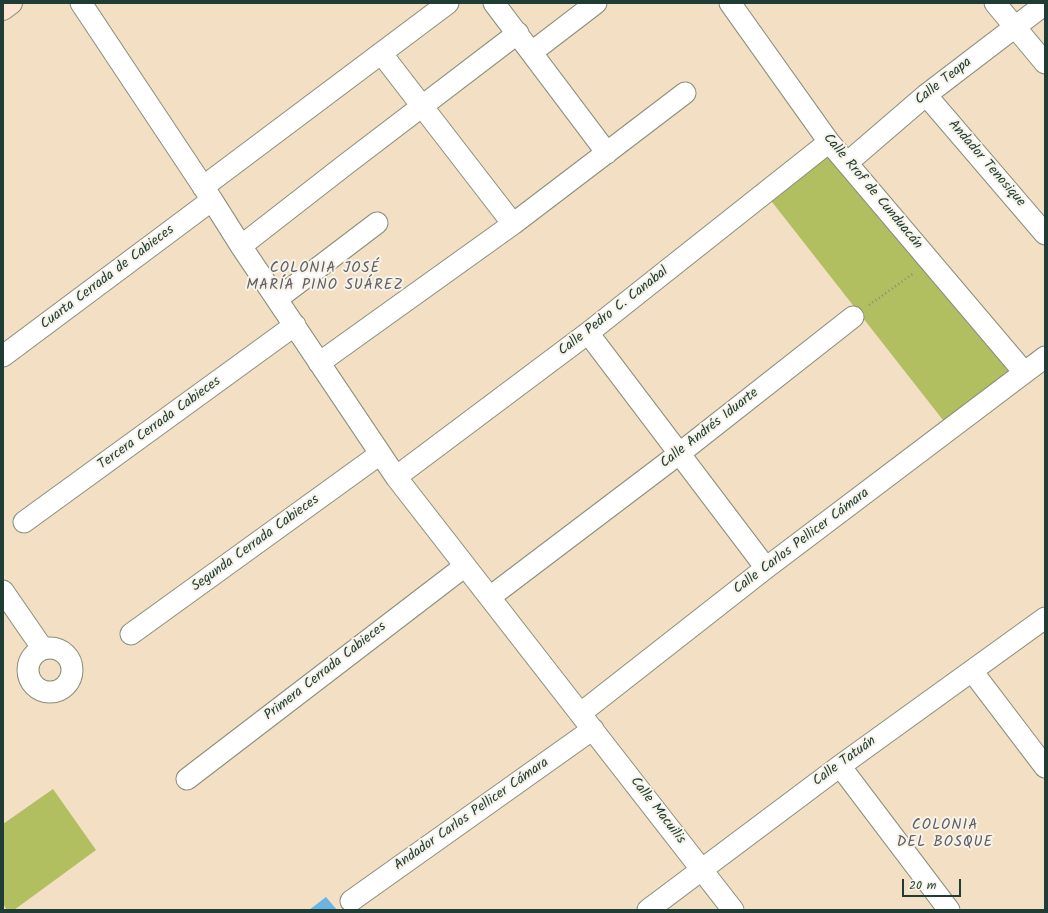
<!DOCTYPE html>
<meta charset="utf-8">
<style>
body{margin:0}
#map{position:relative;width:1048px;height:913px;overflow:hidden;background:#f3dfc3;font-family:Kalam,sans-serif}
canvas{display:block}
.frame{position:absolute;inset:0;border:4px solid #1f3d34;pointer-events:none}
.scale{position:absolute;left:902px;top:879px;width:59px;height:18px;box-sizing:border-box;border:2px solid #1f3d34;border-top:0;padding-left:5px;font-size:12px;line-height:14px;white-space:nowrap;color:#1f3d34;-webkit-text-stroke:3px #f7f3e8;paint-order:stroke}
</style>
<div id="map">
<canvas width="1048" height="913"></canvas>
<div class="frame"></div>
<div class="scale">20 m</div>
</div>
<script>
const context = document.querySelector('canvas').getContext('2d');
context.lineJoin = 'round';
function fillPath(path, color) { context.fillStyle = color; context.fill(path, 'evenodd'); }
const poly = rows => new Path2D(rows.map(r => 'M' + r).join(''));
function strokePath(path, color, width, dash) { context.strokeStyle = color; context.lineWidth = width; context.lineCap = dash ? 'butt' : 'round'; context.setLineDash(dash || []); context.stroke(path); }
function drawText(font, color, halo, rows, align = 'center') {
  context.font = font + ' Kalam,sans-serif'; context.lineWidth = 4; context.setLineDash([]); context.textBaseline = 'middle'; context.strokeStyle = halo; context.fillStyle = color; for (const [text, x, y, turn = 0] of rows) {
    context.save(); context.translate(x, y); context.rotate((+turn || 0) * Math.PI / 180); context.textAlign = isNaN(turn) ? turn : align; if (halo) context.strokeText(text, 0, 0); context.fillText(text, 0, 0); context.restore();
  }
}
const green = poly([
 [829,142,1024,372,950,429,765,193],
 [53,789,96,850,14,910,7,910,3,904,3,824]
]);
const water = poly([
 [326,897,337,910,309,910]
]);
const path = poly([
 [869,305,914,273]
]);
const street = poly([
 [81,3,212,200,241,246,396,477,733,910],
 [494,3,607,153],
 [730,3,829,142,1024,372],
 [995,3,1045,63],
 [532,52,596,3],
 [381,53,513,224],
 [926,95,1045,234],
 [847,163,926,95,1045,4],
 [203,187,448,3],
 [241,246,345,165,518,33],
 [277,299,377,223],
 [588,333,766,568],
 [3,356,212,200],
 [319,363,513,224,685,93],
 [396,477,588,333,829,142],
 [24,522,295,325],
 [3,591,43,649],
 [490,597,680,453,853,317],
 [131,634,380,454],
 '28 670a22 22 0 1 1 44 0a22 22 0 1 1-44 0Z',
 [972,671,1045,767],
 [581,713,766,568,1045,357],
 [840,766,949,910],
 [187,779,465,566],
 [351,901,593,729],
 [648,910,840,766,1045,618]
]);
const secondary = poly([
 [3,9,11,3]
]);
const streetNames = [
 ["Calle Teapa",944,82,-38],
 ["Andador Tenosique",986,164,49],
 ["Calle Rrof de Cunduacán",872,192,50],
 ["Cuarta Cerrada de Cabieces",108,278,-37],
 ["Calle Pedro C. Canabal",614,312,-38],
 ["Tercera Cerrada Cabieces",160,424,-36],
 ["Calle Andrés Iduarte",710,429,-38],
 ["Calle Carlos Pellicer Cámara",802,542,-37],
 ["Segunda Cerrada Cabieces",256,544,-36],
 ["Primera Cerrada Cabieces",326,672,-38],
 ["Calle Tatuán",845,762,-36],
 ["Calle Macuilis",657,811,52],
 ["Andador Carlos Pellicer Cámara",472,815,-35]
];
const neighbourhoodNames = [
 ["COLONIA JOSÉ",325,269],
 ["MARÍA PINO SUÁREZ",325,286],
 ["COLONIA",945,826],
 ["DEL BOSQUE",945,843]
];
fillPath(green, '#b1bf61');
fillPath(water, '#6bb3e3');
strokePath(street, '#898e7c', 23);
strokePath(secondary, '#898e7c', 24);
strokePath(path, '#898e7c', 2.5, [1, 3]);
strokePath(street, '#fff', 21);
strokePath(secondary, '#fde4d1', 22);
drawText('14px', '#1f3d34', '#f7f3e8', streetNames);
context.letterSpacing = '1px';
drawText('15px', '#615f65', '#f7f3e8', neighbourhoodNames);
context.letterSpacing = '0px';
</script>
